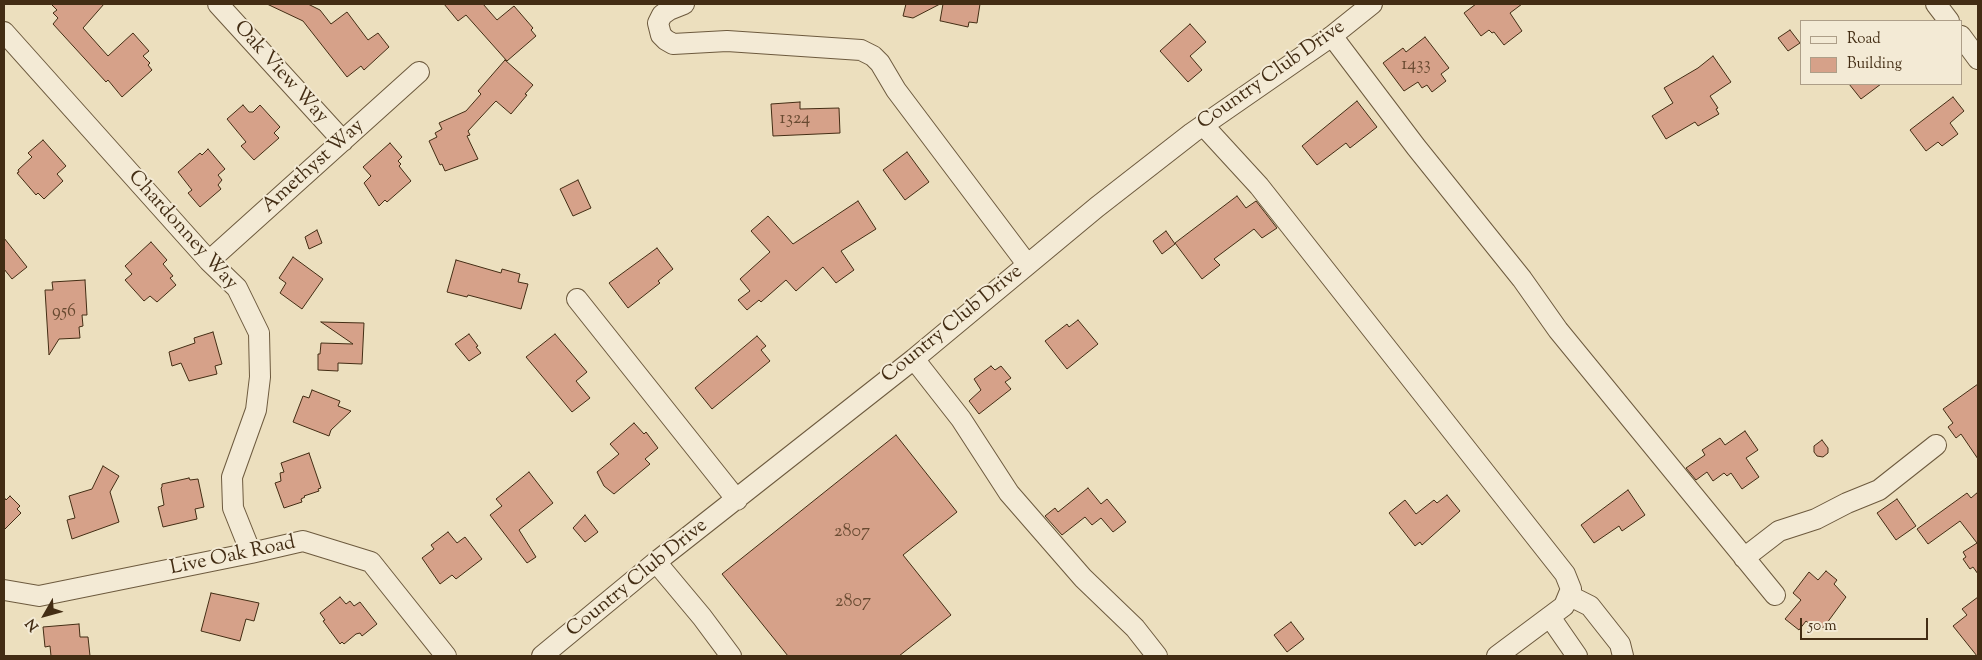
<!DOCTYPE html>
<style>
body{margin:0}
#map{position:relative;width:1982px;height:660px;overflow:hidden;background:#ecdfbe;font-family:"Sorts Mill Goudy",serif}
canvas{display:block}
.frame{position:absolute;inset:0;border:5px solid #432d14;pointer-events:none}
.legend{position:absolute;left:1800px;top:20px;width:162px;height:65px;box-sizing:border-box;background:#f3ead5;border:1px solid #ad9e88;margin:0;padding:6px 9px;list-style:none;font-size:15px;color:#432d14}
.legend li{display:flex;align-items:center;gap:10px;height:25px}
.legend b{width:25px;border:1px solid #ad9e88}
.north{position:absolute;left:20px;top:590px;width:50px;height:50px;-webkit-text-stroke:4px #f3ead5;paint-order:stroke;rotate:232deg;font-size:14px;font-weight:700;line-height:20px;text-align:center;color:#432d14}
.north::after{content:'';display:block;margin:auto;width:18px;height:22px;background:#432d14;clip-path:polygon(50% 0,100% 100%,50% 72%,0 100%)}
.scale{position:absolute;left:1800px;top:618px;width:128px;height:22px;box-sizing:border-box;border:2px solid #432d14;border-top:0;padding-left:6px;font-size:15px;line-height:18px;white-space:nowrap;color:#432d14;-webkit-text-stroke:4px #f3ead5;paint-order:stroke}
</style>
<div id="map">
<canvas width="1982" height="660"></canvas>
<div class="frame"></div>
<ul class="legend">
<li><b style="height:6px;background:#f3ead5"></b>Road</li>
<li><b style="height:14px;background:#d6a189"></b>Building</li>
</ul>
<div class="north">N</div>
<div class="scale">50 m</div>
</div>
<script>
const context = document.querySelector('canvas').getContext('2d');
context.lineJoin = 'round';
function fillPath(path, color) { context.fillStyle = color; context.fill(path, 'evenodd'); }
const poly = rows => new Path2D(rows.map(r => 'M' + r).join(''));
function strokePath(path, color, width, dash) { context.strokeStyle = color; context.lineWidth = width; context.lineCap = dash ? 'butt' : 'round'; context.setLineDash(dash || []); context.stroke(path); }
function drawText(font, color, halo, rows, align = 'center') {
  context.font = font + ' "Sorts Mill Goudy",serif'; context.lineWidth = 4; context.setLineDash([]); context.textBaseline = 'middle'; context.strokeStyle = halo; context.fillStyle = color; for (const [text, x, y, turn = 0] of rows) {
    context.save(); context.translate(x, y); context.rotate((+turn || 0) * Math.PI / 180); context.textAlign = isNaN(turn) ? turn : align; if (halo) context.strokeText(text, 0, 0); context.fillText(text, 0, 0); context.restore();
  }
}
const building = poly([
 [51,4,104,4,83,28,108,56,133,33,149,51,143,56,150,63,148,65,152,70,122,97,108,80,106,82,53,24,58,18,53,13,57,10,51,4],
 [267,4,308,4,320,10,331,24,347,12,368,40,378,33,389,47,364,70,361,66,347,77,303,21,267,4],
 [444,4,483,4,497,20,514,6,533,28,531,30,536,36,507,61,466,15,458,21,444,4],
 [906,4,940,4,913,18,903,16,906,4],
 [943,4,980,4,977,23,969,22,968,27,941,21,940,21,943,4],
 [1476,4,1522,4,1510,13,1522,31,1504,45,1494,32,1492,33,1489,30,1481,36,1464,13,1476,4],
 [1190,24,1206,42,1190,56,1202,70,1188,82,1160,51,1190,24],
 [1790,30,1800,43,1788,51,1778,38,1790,30],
 [1425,37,1449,68,1441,74,1446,81,1432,92,1427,85,1422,88,1418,82,1404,91,1383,63,1403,48,1406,52,1425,37],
 [1713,56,1731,82,1710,96,1718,108,1716,109,1719,114,1698,126,1695,122,1666,139,1652,116,1673,103,1664,88,1698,68,1713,56],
 [505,60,533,85,525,94,527,95,511,114,496,101,493,104,468,131,470,135,467,136,478,159,445,171,442,164,440,165,429,141,437,137,435,133,442,129,439,123,466,111,481,94,478,91,505,60],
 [1849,84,1881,84,1861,99,1849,84],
 [1953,97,1964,111,1950,123,1958,134,1942,146,1938,142,1926,151,1910,130,1953,97],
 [1357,101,1377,127,1350,148,1346,143,1317,165,1302,146,1357,101],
 [800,102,800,109,839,108,840,133,773,136,771,104,800,102],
 [243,105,249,112,253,112,260,105,280,127,274,133,279,138,254,160,241,146,246,142,227,119,243,105],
 [43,140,66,166,57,174,63,181,44,199,38,193,36,195,17,173,19,172,18,170,32,157,28,153,43,140],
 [390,143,402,157,398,161,401,164,399,166,411,181,387,202,385,200,379,206,364,183,371,176,363,167,390,143],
 [208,149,225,169,218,175,222,180,218,185,221,189,200,207,188,193,192,190,178,172,200,153,202,155,208,149],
 [907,152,929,182,905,200,883,170,907,152],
 [578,180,591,208,573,216,560,189,578,180],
 [1237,196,1246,208,1256,201,1277,228,1262,238,1254,229,1214,259,1220,265,1202,279,1175,243,1237,196],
 [858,201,876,229,841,251,854,270,836,283,823,267,796,291,786,280,761,302,759,300,747,310,738,300,750,291,740,279,770,252,751,231,768,216,793,244,858,201],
 [317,230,322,243,309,249,305,237,317,230],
 [1166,231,1175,244,1162,254,1153,241,1166,231],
 [4,238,27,267,12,279,4,269,4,238],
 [151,242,167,260,163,264,173,276,170,278,176,285,157,302,150,296,144,301,125,280,132,274,125,266,151,242],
 [657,248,673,269,658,281,660,283,628,308,609,283,657,248],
 [293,257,323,279,302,309,280,293,286,283,279,278,293,257],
 [456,260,501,273,502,269,520,274,518,282,528,284,521,309,468,295,467,297,447,292,456,260],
 [85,280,87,315,82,315,83,326,79,327,80,338,59,339,49,355,45,290,53,290,52,282,85,280],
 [1078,320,1098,344,1067,369,1045,341,1067,324,1069,327,1078,320],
 [321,322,364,323,362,364,338,363,338,371,318,370,318,354,320,354,321,343,353,344,321,322],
 [213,332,222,364,215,366,217,374,189,381,181,363,172,366,169,352,195,343,194,338,213,332],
 [469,334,478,346,476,347,481,353,469,361,455,344,469,334],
 [555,334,587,372,576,381,590,398,572,412,526,357,555,334],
 [757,336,766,346,761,350,770,361,712,409,695,388,757,336],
 [991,366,995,370,1001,366,1011,378,1005,382,1011,389,979,414,969,401,981,390,974,379,991,366],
 [1978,384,1978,459,1961,434,1956,438,1948,427,1953,423,1943,409,1978,384],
 [312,390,340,401,338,406,351,411,331,430,329,436,293,422,303,396,309,398,312,390],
 [634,423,644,434,646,432,658,448,645,459,650,464,614,494,604,486,597,472,619,454,610,444,634,423],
 [1745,431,1758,450,1746,458,1759,477,1742,489,1731,473,1727,476,1724,473,1713,481,1707,472,1696,480,1686,468,1705,455,1702,450,1720,438,1725,445,1745,431],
 [896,435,957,512,903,555,951,615,899,656,788,656,722,574,896,435],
 [1822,440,1828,448,1828,453,1823,457,1817,456,1814,452,1814,446,1822,440],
 [309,453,321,488,318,489,319,491,304,496,305,497,301,499,302,502,284,508,275,483,281,481,280,473,284,472,281,463,309,453],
 [103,466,119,476,110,492,119,522,72,539,67,520,75,518,69,496,92,489,103,466],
 [529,472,553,503,519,530,536,557,527,563,490,515,502,506,496,499,529,472],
 [189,478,190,480,198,479,204,507,195,509,197,519,163,527,158,507,164,505,161,488,162,487,162,484,189,478],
 [1088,488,1101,504,1107,499,1126,522,1113,532,1101,518,1092,525,1085,517,1062,535,1045,516,1055,508,1058,512,1088,488],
 [1628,490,1645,515,1622,531,1619,526,1594,543,1581,525,1628,490],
 [1978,492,1978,574,1973,567,1970,569,1963,559,1966,557,1963,552,1977,543,1960,521,1928,544,1917,529,1967,493,1971,498,1978,492],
 [1447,495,1460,511,1422,545,1420,542,1415,546,1389,513,1405,500,1416,514,1434,500,1437,503,1447,495],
 [10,496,20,506,17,509,21,513,4,530,4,497,6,500,10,496],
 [1897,499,1916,526,1896,540,1877,513,1897,499],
 [585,515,598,532,585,542,573,528,585,515],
 [448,532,457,543,465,537,482,559,456,579,452,575,440,584,422,558,434,549,431,545,448,532],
 [1826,571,1837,580,1834,584,1846,597,1824,627,1816,629,1806,621,1799,630,1785,619,1801,600,1793,593,1809,572,1818,580,1826,571],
 [211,593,259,603,254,621,246,619,240,641,201,631,211,593],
 [340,597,346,604,350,601,354,606,360,602,377,624,362,636,360,633,356,634,344,644,342,642,340,644,323,621,325,620,320,613,340,597],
 [1978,597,1978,656,1977,656,1953,626,1967,615,1962,609,1978,597],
 [1291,622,1304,639,1287,652,1274,635,1291,622],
 [79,624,80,637,88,637,90,656,51,656,50,646,45,647,43,627,79,624]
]);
const minor = poly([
 [218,4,343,141],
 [684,4,669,10,662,15,658,23,661,35,666,40,673,44,727,41,861,50,873,56,880,63,896,90,1027,264],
 [1936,4,1949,21],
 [4,32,209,261,237,288,259,333,260,377,256,410,232,477,233,508,251,553],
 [1332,36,1416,147,1522,279,1558,330,1775,595],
 [1961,36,1978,59],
 [1203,125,1259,186,1565,574,1571,589,1564,606,1497,656],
 [209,261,419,72],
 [577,299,737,500],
 [914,359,961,419,1009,493,1083,578,1135,628,1157,656],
 [1744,558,1779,531,1816,519,1847,503,1879,490,1936,445],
 [656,562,702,617,731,656],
 [4,590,39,596,251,553,303,541,371,562,446,656],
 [1570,596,1590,606,1620,644,1623,656],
 [1550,617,1577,656],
 [542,656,656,562,914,359,1097,207,1192,133,1332,36,1372,4]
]);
const numberNames = [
 ["1433",1416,66],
 ["1324",795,120],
 ["956",64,313],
 ["2807",852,533],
 ["2807",853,603]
];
const streetNames = [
 ["Oak View Way",280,73,48],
 ["Country Club Drive",1272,76,-35],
 ["Amethyst Way",314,167,-42],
 ["Chardonney Way",182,231,48],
 ["Country Club Drive",953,325,-39],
 ["Live Oak Road",233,557,-12],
 ["Country Club Drive",638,579,-39]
];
fillPath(building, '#d6a189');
strokePath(building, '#432d14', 1);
strokePath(minor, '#6d5a3e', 22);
strokePath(minor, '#f3ead5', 20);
drawText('18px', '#684a31', null, numberNames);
drawText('20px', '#432d14', '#f3ead5', streetNames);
</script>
